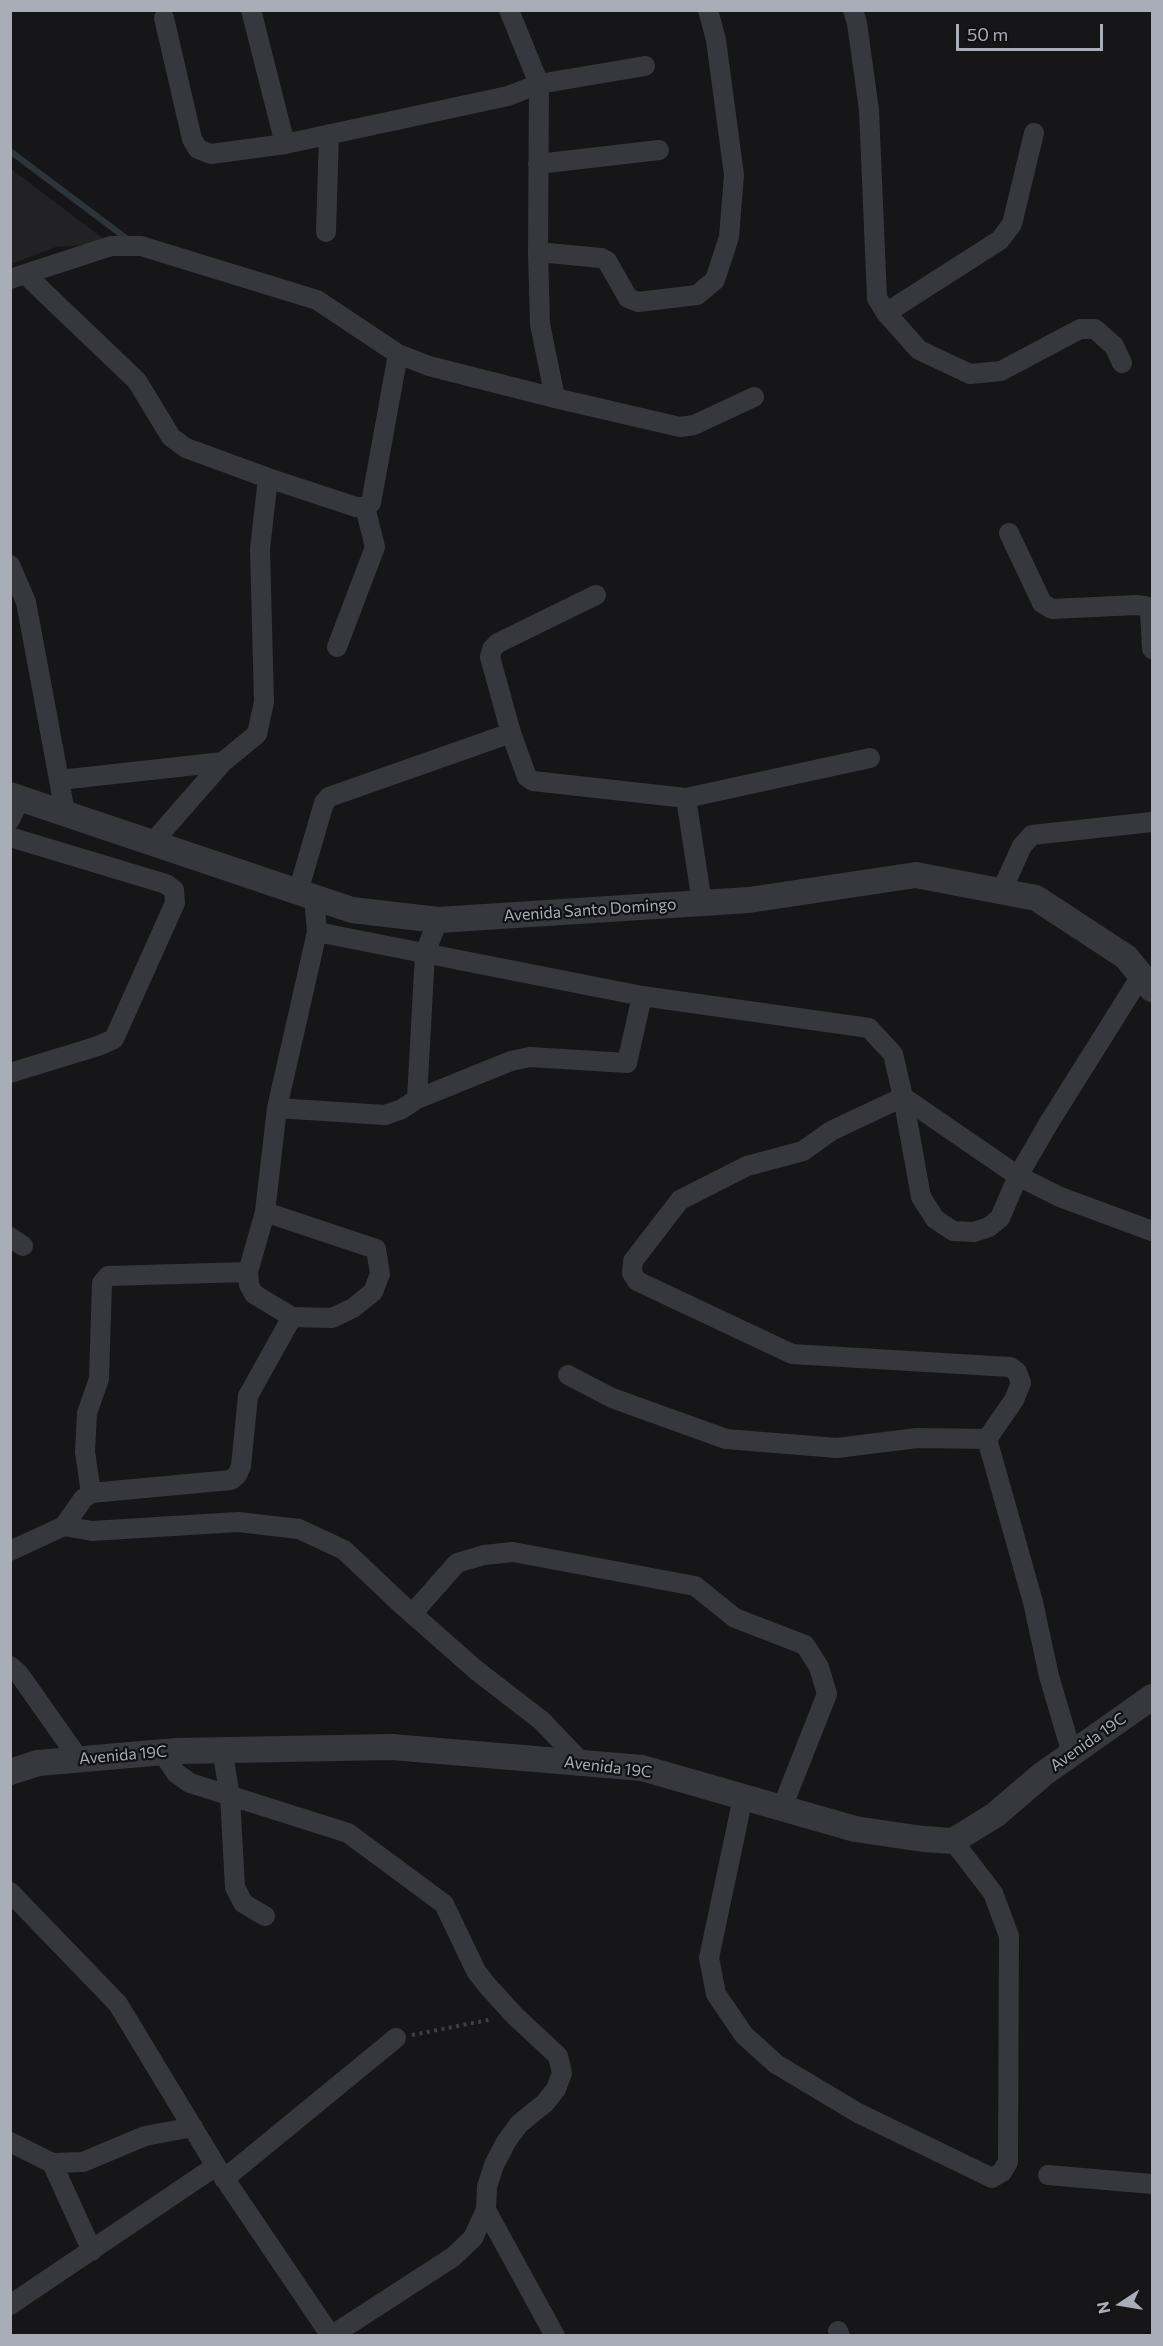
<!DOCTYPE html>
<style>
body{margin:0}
#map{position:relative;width:1163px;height:2346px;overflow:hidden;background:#161618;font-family:Commissioner,sans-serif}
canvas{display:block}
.frame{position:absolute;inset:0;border:12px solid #a8adb8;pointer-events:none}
.north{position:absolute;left:1091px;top:2274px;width:60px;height:60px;-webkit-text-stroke:4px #111113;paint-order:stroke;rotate:258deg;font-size:16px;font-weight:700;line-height:24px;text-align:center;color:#a8adb8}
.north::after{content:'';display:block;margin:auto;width:21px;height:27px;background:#a8adb8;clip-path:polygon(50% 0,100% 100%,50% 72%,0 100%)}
.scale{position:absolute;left:956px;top:24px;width:147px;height:27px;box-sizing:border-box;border:3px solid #a8adb8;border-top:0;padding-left:8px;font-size:18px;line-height:21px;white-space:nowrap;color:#a8adb8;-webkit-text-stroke:4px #111113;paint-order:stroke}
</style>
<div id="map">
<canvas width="1163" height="2346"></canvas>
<div class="frame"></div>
<div class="north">N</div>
<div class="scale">50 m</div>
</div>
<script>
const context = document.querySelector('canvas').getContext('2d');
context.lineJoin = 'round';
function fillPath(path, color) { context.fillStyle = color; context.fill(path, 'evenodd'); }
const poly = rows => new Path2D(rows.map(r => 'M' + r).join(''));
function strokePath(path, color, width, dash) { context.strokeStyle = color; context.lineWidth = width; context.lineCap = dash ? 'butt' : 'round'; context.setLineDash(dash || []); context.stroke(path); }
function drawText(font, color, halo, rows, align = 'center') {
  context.font = font + ' Commissioner,sans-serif'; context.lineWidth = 4.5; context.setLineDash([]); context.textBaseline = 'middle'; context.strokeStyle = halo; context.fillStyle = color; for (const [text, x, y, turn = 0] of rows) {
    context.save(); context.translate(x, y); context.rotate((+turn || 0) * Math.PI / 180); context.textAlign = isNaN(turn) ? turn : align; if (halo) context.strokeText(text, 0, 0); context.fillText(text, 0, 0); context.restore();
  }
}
const built = poly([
 [10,168,109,243,56,247,11,264]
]);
const stream = poly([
 [10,151,126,238]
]);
const path = poly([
 [412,2035,493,2019]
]);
const minor = poly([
 [251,10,285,144],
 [509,10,539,84,538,252,540,324,555,398],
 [853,10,857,23,869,110,877,298,886,313,919,350,970,374,1001,371,1080,329,1095,329,1114,346,1122,363],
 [164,18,192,139,198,149,211,154,285,144,508,96,539,84,645,66],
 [538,164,659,150],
 [326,232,329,134],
 [538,252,601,258,607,261,628,298,638,302,697,295,715,280,729,237,734,175,716,40,708,10],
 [25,274,137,381,171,437,186,448,268,478,356,507,365,507,371,503,398,354],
 [10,279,111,246,141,246,317,300,398,354,429,366,555,398,680,427,694,425,754,397],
 [886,313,1000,240,1012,224,1034,133],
 [1009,533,1042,603,1052,609,1136,605,1145,606,1150,612,1152,649],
 [10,565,26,602,65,812],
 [596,595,498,643,492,649,490,657,511,733,527,777,533,781,686,798,870,758],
 [337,647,375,547,365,507],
 [60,780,223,762],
 [686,798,702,903],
 [10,820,21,797],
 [10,837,166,884,174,890,175,903,114,1039,98,1046,10,1073],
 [153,842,223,762,257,734,264,702,260,549,268,478],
 [298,892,324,803,329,797,511,733],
 [1001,892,1022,846,1032,835,1152,822],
 [317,932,642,996,869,1028,893,1054,903,1097,1018,1176,1060,1197,1152,1231],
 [417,1099,425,953,438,920],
 [277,1108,385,1115,402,1109,417,1099,511,1061,530,1057,627,1063,642,996],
 [265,1212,376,1249,380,1274,373,1292,353,1308,332,1318,292,1317,254,1294,249,1285,248,1272,265,1212,277,1108,317,932,314,897],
 [10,1237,23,1246],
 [568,1375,612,1398,726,1439,837,1448,917,1438,987,1439,1033,1602,1049,1676,1072,1754],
 [987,1439,1014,1400,1021,1383,1017,1372,1010,1367,792,1354,637,1281,632,1273,633,1261,680,1200,747,1166,803,1151,831,1131,903,1097,921,1197,935,1219,953,1231,974,1232,989,1227,1000,1218,1018,1176,1050,1121,1141,976],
 [91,1493,85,1452,87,1413,99,1379,102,1283,108,1276,248,1272],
 [64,1526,83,1499,91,1493,231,1480,237,1475,241,1466,248,1396,292,1317],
 [10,1551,64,1526,92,1531,238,1522,299,1529,344,1550,400,1603,476,1670,542,1721,582,1763],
 [412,1614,457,1563,484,1555,513,1552,695,1586,735,1618,805,1645,819,1667,827,1694,782,1808],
 [10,1666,19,1674,79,1759],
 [222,1750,230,1796,235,1887,243,1903,265,1916],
 [162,1752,176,1773,190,1783,348,1833,444,1904,476,1971,486,1984,514,2015,558,2056,562,2073,556,2089,545,2103,519,2124,506,2142,494,2165,487,2187,486,2210,473,2238,453,2257,331,2336],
 [743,1797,709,1958,716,1994,744,2035,776,2064,858,2113,992,2178,1002,2172,1008,2162,1009,1936,993,1893,953,1841],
 [10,1892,118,2004,216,2166,331,2336],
 [10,2142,52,2163,83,2162,145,2136,193,2127],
 [52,2163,92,2251],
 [1048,2175,1152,2184],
 [224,2179,396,2038],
 [486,2210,555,2336],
 [10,2305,216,2166],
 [838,2331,840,2336]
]);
const tertiary = poly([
 [10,795,352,910,438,920,749,900,916,875,1036,898,1126,957,1152,989],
 [10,1772,38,1763,176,1751,392,1747,642,1768,855,1829,923,1839,953,1841,995,1815,1043,1774,1152,1697]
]);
const streetNames = [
 ["Avenida Santo Domingo",590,910,-4],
 ["Avenida 19C",1088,1742,-35],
 ["Avenida 19C",123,1755,-5],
 ["Avenida 19C",608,1767,7]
];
fillPath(built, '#222225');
strokePath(stream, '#2c353c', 6);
strokePath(path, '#3d3f44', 4, [3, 4.5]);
strokePath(minor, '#37383d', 20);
strokePath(tertiary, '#37383d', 26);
drawText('16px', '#a8adb8', '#111113', streetNames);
</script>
